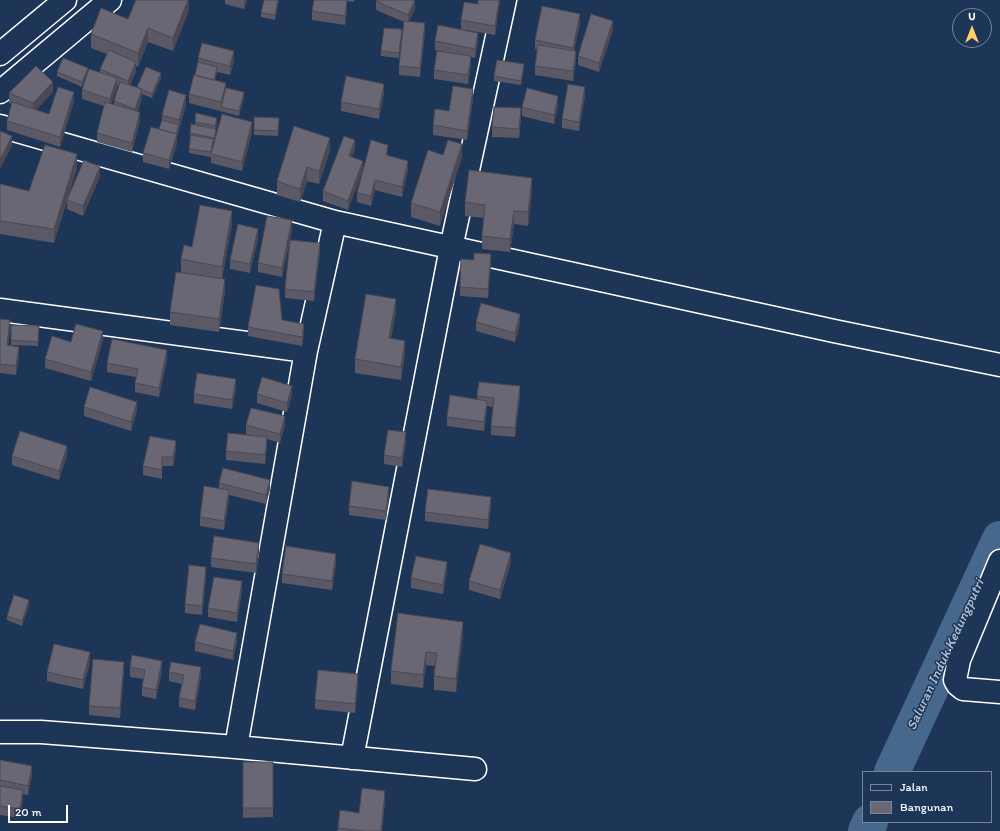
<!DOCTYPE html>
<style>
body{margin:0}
#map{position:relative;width:1000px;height:831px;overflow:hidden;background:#1d3557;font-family:Itim,sans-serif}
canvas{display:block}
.legend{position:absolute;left:862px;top:771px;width:130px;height:52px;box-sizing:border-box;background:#1d3557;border:1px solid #77869a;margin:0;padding:5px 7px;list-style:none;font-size:12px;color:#fff}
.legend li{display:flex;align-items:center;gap:8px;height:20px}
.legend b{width:20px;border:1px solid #77869a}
.north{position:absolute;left:952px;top:8px;width:40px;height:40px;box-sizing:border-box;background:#1d3557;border:1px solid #77869a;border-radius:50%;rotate:0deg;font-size:11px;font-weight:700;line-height:16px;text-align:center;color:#fff}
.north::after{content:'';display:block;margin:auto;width:14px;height:18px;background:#ffd166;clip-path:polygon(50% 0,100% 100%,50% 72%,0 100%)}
.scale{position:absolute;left:8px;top:805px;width:60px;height:18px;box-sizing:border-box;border:2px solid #fff;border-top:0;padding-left:5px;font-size:12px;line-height:14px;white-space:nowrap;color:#fff;-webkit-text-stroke:3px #1d3557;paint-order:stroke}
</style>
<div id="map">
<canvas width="1000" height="831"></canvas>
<ul class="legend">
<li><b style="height:5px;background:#1d3557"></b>Jalan</li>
<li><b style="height:11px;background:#6a6775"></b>Bangunan</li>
</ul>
<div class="north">U</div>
<div class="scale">20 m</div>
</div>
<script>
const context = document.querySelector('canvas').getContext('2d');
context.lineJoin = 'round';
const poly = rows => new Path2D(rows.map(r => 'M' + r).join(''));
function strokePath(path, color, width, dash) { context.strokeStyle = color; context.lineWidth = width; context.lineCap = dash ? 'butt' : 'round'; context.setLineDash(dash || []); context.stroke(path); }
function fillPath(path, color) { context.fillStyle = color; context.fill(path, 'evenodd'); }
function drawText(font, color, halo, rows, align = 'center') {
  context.font = font + ' Itim,sans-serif'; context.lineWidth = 3; context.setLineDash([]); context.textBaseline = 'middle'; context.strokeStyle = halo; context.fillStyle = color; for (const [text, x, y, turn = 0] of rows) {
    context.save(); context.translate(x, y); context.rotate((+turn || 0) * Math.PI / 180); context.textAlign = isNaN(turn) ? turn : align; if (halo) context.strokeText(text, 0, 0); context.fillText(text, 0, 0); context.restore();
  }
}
const river = poly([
 [892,772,1000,539],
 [866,831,870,822]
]);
const minor = poly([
 [0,54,65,0],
 [0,126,335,222,834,331,1000,365],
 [0,310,306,351],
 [1000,561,959,660,955,680,958,685,963,689,1000,692],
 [0,732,41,732,236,747,475,769],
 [236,747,306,351,335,222],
 [352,758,451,248,505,0]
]);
const major = poly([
 [0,92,110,0]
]);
const wall = poly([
 [189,0,189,10,173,51,148,42,138,67,136,66,136,72,130,85,137,87,161,78,152,98,142,94,142,98,138,111,140,121,132,152,97,142,97,133,104,106,82,99,82,90,100,73,100,69,107,54,91,48,91,34,128,19],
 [117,85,119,86,114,101,114,105,111,104,117,87],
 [225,0,247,0,244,9,225,4],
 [279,0,275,20,261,17,261,13],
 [314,0,354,0,354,2,347,1,347,9,345,25,312,20,312,11],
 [500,0,495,35,466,30,478,42,475,58,471,57,471,65,468,84,434,79,434,70,438,51,435,50,435,41,461,29,461,20,478,4],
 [376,1,415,9,409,22,425,32,420,77,399,75,399,66,404,22,376,10],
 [580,23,574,50,576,60,573,81,535,75,535,66,537,50,535,49,535,40],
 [613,30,599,72,578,65,578,56],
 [402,34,399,58,381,56,381,51],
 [198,58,234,60,230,75,217,72,215,80,226,88,244,97,239,116,189,103,189,94,195,75,198,62],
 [88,68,82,87,57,76,57,72],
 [524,69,521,85,494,81,494,76],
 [53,92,36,110,49,114,74,101,60,147,7,130,7,121,12,104,9,103,9,93],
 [384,93,379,119,341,111,341,102],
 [585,96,579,131,562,128,562,119],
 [473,99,467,140,433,135,433,125,449,111],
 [186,105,177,137,177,143,169,169,143,162,143,153,159,129,162,120,162,115],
 [558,105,554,124,522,116,522,107],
 [254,117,279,118,278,136,254,135],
 [521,118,519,138,492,137,492,127],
 [195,122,217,122,216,129,216,134,214,142,213,142,211,153,252,132,242,171,211,163,211,155,211,157,189,153,189,149,190,138,190,133,195,125],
 [355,149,352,157,348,210,323,201,323,191],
 [330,151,319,184,307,181,300,202,277,195,277,181],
 [388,154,388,156,408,170,402,197,375,190,371,206,357,202,357,193],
 [443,155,462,157,440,226,411,217,411,203],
 [77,168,54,243,0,234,0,184,29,191],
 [100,176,83,216,67,209,67,200],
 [532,191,528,226,514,224,510,252,482,249,482,236,484,218,465,216,465,202],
 [232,224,222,279,225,292,219,332,170,325,170,312,181,273,181,259,192,247],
 [292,230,282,277,258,272,258,263],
 [258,238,250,273,230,269,230,260],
 [320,252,314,301,285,298,285,289],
 [474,260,491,263,488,298,460,296,460,287],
 [396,312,391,338,405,354,401,380,355,373,355,359],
 [0,319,10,329,8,345,19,356,16,375,0,373],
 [476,322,520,323,515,342,476,331],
 [11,325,39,326,38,346,11,345],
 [248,327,304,333,302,346,248,336],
 [103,340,91,381,45,368,45,359,71,342],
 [167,359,159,397,135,392,135,383,136,377,107,372,107,363],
 [236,388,232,409,194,403,194,394],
 [257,394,292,395,287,412,257,403],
 [520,395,515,437,491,435,491,426,493,407,487,406,484,431,447,426,447,417,477,399,477,396],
 [84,407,137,411,131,431,84,416],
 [246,425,285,425,280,443,267,439,267,446,265,464,226,460,226,451,251,435,246,434],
 [406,441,402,467,384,464,384,455],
 [176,450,173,466,162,466,162,479,143,475,143,466],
 [67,455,59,480,12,465,12,456],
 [219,483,270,489,266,504,229,495,229,499,224,530,200,526,200,517,219,488],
 [389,496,386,520,349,515,349,506],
 [491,506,488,529,425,521,425,512],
 [259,552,256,573,211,567,211,558],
 [511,562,500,599,469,590,469,581],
 [336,563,332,590,282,583,282,574],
 [447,571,443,594,411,588,411,578],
 [206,576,202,615,185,613,185,604],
 [242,590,237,622,208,617,208,608],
 [29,605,22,626,7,620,7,616],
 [398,613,463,635,456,692,434,690,434,676,435,666,426,665,423,688,391,684,391,671],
 [195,642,237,642,233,660,195,651],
 [90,662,83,689,47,681,47,672],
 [130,667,162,670,156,699,142,696,142,687,144,679,130,677],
 [124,671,120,718,89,715,89,706],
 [169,672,201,677,195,710,179,707,179,698,182,684,169,681],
 [358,683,355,713,315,709,315,700],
 [0,760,32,775,28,795,23,794,23,799,20,818,0,815],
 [243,762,273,762,273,817,243,818],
 [385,800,382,831,338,831,338,828,359,813]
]);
const shadedWall = poly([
 [188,0,189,0,189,10,173,51,173,38],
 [244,0,247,0,244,9],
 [278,0,279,0,275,20,275,15],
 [347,0,347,9,345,25,345,16],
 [415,0,415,9,408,24,408,15],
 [499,0,500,0,495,35,495,26],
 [580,14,580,23,573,57,573,48],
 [613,21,613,30,599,72,599,63],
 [425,23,425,32,420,77,420,68],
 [148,28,148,42,138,67,138,53],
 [402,29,402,34,399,58,399,53],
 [478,33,478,42,475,58,475,49],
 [234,51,234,60,230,75,230,66],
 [576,51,576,60,573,81,573,71],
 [471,56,471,65,468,84,468,75],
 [136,62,136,72,128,90,128,81],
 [524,64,524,69,521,85,521,81],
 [217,67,217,72,214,85,214,80],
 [88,68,88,73,82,87,82,82],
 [161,73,161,78,152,98,152,94],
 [117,78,117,87,110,108,110,99],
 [53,82,53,92,33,113,33,103],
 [226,83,226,93,221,107,221,102],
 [384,84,384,93,379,119,379,109],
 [585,87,585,96,579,131,579,122],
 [142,89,142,98,135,118,135,109],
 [473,89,473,99,467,140,467,131],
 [74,92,74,101,60,147,60,137],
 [244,92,244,97,239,116,239,111],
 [186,95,186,105,177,137,177,143,169,169,169,160,179,125,179,120],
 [558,96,558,105,554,124,554,115],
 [521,108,521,118,519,138,519,129],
 [140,112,140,121,132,152,132,143],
 [217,118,216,134,214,142,215,126],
 [252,122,252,132,242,171,242,162],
 [12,136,12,146,0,169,0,160],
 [330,138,330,151,319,184,319,171],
 [355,140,355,149,349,165,349,156],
 [462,144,462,157,440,226,440,212],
 [388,145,388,154,386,164,386,155],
 [77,154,77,168,54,243,54,229],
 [363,161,363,171,348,210,348,201],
 [408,161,408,170,402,197,402,187],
 [100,167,100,176,83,216,83,206],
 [307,167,307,181,300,202,300,189],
 [532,178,532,191,528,226,528,212],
 [375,180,375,190,371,206,371,196],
 [232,211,232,224,222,280,222,267],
 [514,211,514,224,510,252,510,239],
 [292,220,292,230,282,277,282,268],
 [258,229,258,238,250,273,250,264],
 [320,243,320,252,314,301,314,292],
 [491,254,491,263,488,298,488,289],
 [225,279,225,292,219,332,219,319],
 [396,299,396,312,389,351,389,338],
 [520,314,520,323,515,342,515,333],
 [10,320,10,329,7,354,7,345],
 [304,324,304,333,302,346,302,337],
 [103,331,103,340,91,381,91,372],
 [405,341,405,354,401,380,401,367],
 [19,347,19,356,16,375,16,366],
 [167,350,167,359,159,397,159,388],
 [236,379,236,388,232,409,232,400],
 [292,386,292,395,287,412,287,403],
 [520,386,520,395,515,437,515,428],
 [487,401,487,410,484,431,484,422],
 [137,402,137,411,131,431,131,422],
 [285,416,285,425,280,443,280,434],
 [406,432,406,441,402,467,402,458],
 [267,437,267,446,265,464,265,455],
 [176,441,176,450,173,466,173,457],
 [67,446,67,455,59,480,59,471],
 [270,480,270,489,266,504,266,495],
 [389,487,389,496,386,520,386,511],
 [229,490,229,499,224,530,224,521],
 [491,497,491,506,488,529,488,520],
 [259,543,259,552,256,573,256,564],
 [511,553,511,562,500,599,500,590],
 [336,554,336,563,332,590,332,581],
 [447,562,447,571,443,594,443,585],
 [206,567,206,576,202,615,202,606],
 [242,581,242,590,237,622,237,613],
 [29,600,29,605,22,626,22,621],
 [463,622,463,635,456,692,456,679],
 [237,633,237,642,233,660,233,651],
 [90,652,90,662,83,689,83,680],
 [426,652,426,665,423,688,423,675],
 [162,661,162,670,156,699,156,690],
 [124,662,124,671,120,718,120,708],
 [201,667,201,677,195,710,195,701],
 [358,674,358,683,355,713,355,704],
 [32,766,32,775,28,795,28,786],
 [23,790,23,799,20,818,20,809],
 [385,791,385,800,382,831,381,831]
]);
const building = poly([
 [136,0,188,0,173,38,148,28,138,53,91,34,101,8,128,19,136,0],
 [264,0,278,0,275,15,261,13,264,0],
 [314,0,347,0,345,16,312,11,314,0],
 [377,0,415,0,408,15,376,1,377,0],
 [478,0,499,0,495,26,461,20,464,2,478,4,478,0],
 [542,6,580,14,573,48,535,40,542,6],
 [591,14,613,21,599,63,578,56,591,14],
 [404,21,425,23,420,68,399,66,404,21],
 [438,25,478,33,475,49,435,41,438,25],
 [384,28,402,29,399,53,381,51,384,28],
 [202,43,234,51,230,66,198,58,202,43],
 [538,45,576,51,573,71,535,66,538,45],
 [109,50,136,62,128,81,100,69,109,50],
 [437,51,471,56,468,75,434,70,437,51],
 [63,58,88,68,82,82,57,72,63,58],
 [497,60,524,64,521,81,494,76,497,60],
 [198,62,217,67,214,80,195,75,198,62],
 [36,66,53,82,33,103,9,93,36,66],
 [146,67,161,73,152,94,137,87,146,67],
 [89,69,117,78,110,99,82,90,89,69],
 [194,75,226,83,221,102,189,94,194,75],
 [346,76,384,84,379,109,341,102,346,76],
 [120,82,142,89,135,109,114,101,120,82],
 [568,84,585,87,579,122,562,119,568,84],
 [453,86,473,89,467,131,433,125,435,109,449,111,453,86],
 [58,87,74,92,60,137,7,121,12,102,49,114,58,87],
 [226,88,244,92,239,111,221,107,226,88],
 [527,88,558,96,554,115,522,107,527,88],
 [169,90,186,95,179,120,162,115,169,90],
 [105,102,140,112,132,143,97,133,105,102],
 [494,107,521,108,519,129,492,127,494,107],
 [196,113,217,118,215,126,195,122,196,113],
 [222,114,252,122,242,162,211,154,222,114],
 [254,117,279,118,278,131,254,130,254,117],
 [162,120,179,125,176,134,159,129,162,120],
 [191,124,216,129,214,138,190,133,191,124],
 [294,126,330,138,319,171,307,167,300,189,277,181,294,126],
 [151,127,177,134,169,160,143,153,151,127],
 [0,131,12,136,0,160,0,131],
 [191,135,213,139,211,152,189,149,191,135],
 [344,136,355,140,349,156,363,161,348,201,323,191,344,136],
 [371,140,388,145,386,155,408,161,402,187,375,180,371,196,357,193,371,140],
 [448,140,462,144,440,212,411,203,428,150,443,155,448,140],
 [45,145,77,154,54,229,0,221,0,184,29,191,45,145],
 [84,160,100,167,83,206,67,200,84,160],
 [469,170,532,178,528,212,514,211,510,239,482,236,485,205,465,202,469,170],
 [200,205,232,211,222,267,181,259,184,245,192,247,200,205],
 [267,216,292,220,282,268,258,263,267,216],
 [238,224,258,229,250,264,230,260,238,224],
 [290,240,320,243,314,292,285,289,290,240],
 [474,253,491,254,488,289,460,287,461,259,474,260,474,253],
 [176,272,225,279,219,319,170,312,176,272],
 [256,285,279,289,282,320,304,324,302,337,248,327,256,285],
 [366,294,396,299,389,338,405,341,401,367,355,359,366,294],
 [481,303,520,314,515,333,476,322,481,303],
 [0,319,10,320,7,345,19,347,16,366,0,364,0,319],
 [76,324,103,331,91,372,45,359,52,336,71,342,76,324],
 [11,325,39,326,38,342,11,340,11,325],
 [112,339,167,350,159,388,135,383,138,369,107,363,112,339],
 [197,373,236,379,232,400,194,394,197,373],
 [262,377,292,386,287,403,257,394,262,377],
 [479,382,520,386,515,428,491,426,494,398,477,396,479,382],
 [90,387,137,402,131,422,84,407,90,387],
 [450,395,487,401,484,422,447,417,450,395],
 [251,408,285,416,280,434,246,425,251,408],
 [388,430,406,432,402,458,384,455,388,430],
 [20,431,67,446,59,471,12,456,20,431],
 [228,433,267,437,265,455,226,451,228,433],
 [150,436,176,441,173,457,162,457,162,470,143,466,150,436],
 [223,468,270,480,266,495,219,483,223,468],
 [352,481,389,487,386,511,349,506,352,481],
 [204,486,229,490,224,521,200,517,204,486],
 [428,489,491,497,488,520,425,512,428,489],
 [214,536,259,543,256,564,211,558,214,536],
 [480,544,511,553,500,590,469,581,480,544],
 [286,546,336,554,332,581,282,574,286,546],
 [416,556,447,562,443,585,411,578,416,556],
 [189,565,206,567,202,606,185,604,189,565],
 [214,577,242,581,237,613,208,608,214,577],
 [14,595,29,600,22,621,7,616,14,595],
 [398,613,463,622,456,679,434,676,437,653,426,652,423,675,391,671,398,613],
 [200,624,237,633,233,651,195,642,200,624],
 [54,644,90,652,83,680,47,672,54,644],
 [132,655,162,661,156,690,142,687,145,670,130,667,132,655],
 [93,659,124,662,120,708,89,706,93,659],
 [171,662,201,667,195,701,179,698,184,675,169,672,171,662],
 [318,670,358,674,355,704,315,700,318,670],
 [0,760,32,766,28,786,0,780,0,760],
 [243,762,273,762,273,808,243,808,243,762],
 [0,786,23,790,20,809,0,806,0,786],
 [362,788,385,791,381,831,364,831,338,828,340,810,359,813,362,788]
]);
const waterNames = [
 ["Saluran Induk Kedungputri",946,655,-65]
];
strokePath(river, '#46688d', 36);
strokePath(minor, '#fff', 25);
strokePath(major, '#fff', 25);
strokePath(minor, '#1d3557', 22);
strokePath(major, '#1d3557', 22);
fillPath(wall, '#5b5965');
fillPath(shadedWall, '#4a4852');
fillPath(building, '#6a6775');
strokePath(building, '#4a4852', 1);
drawText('italic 14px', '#b5c3d1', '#1d3557', waterNames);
</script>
